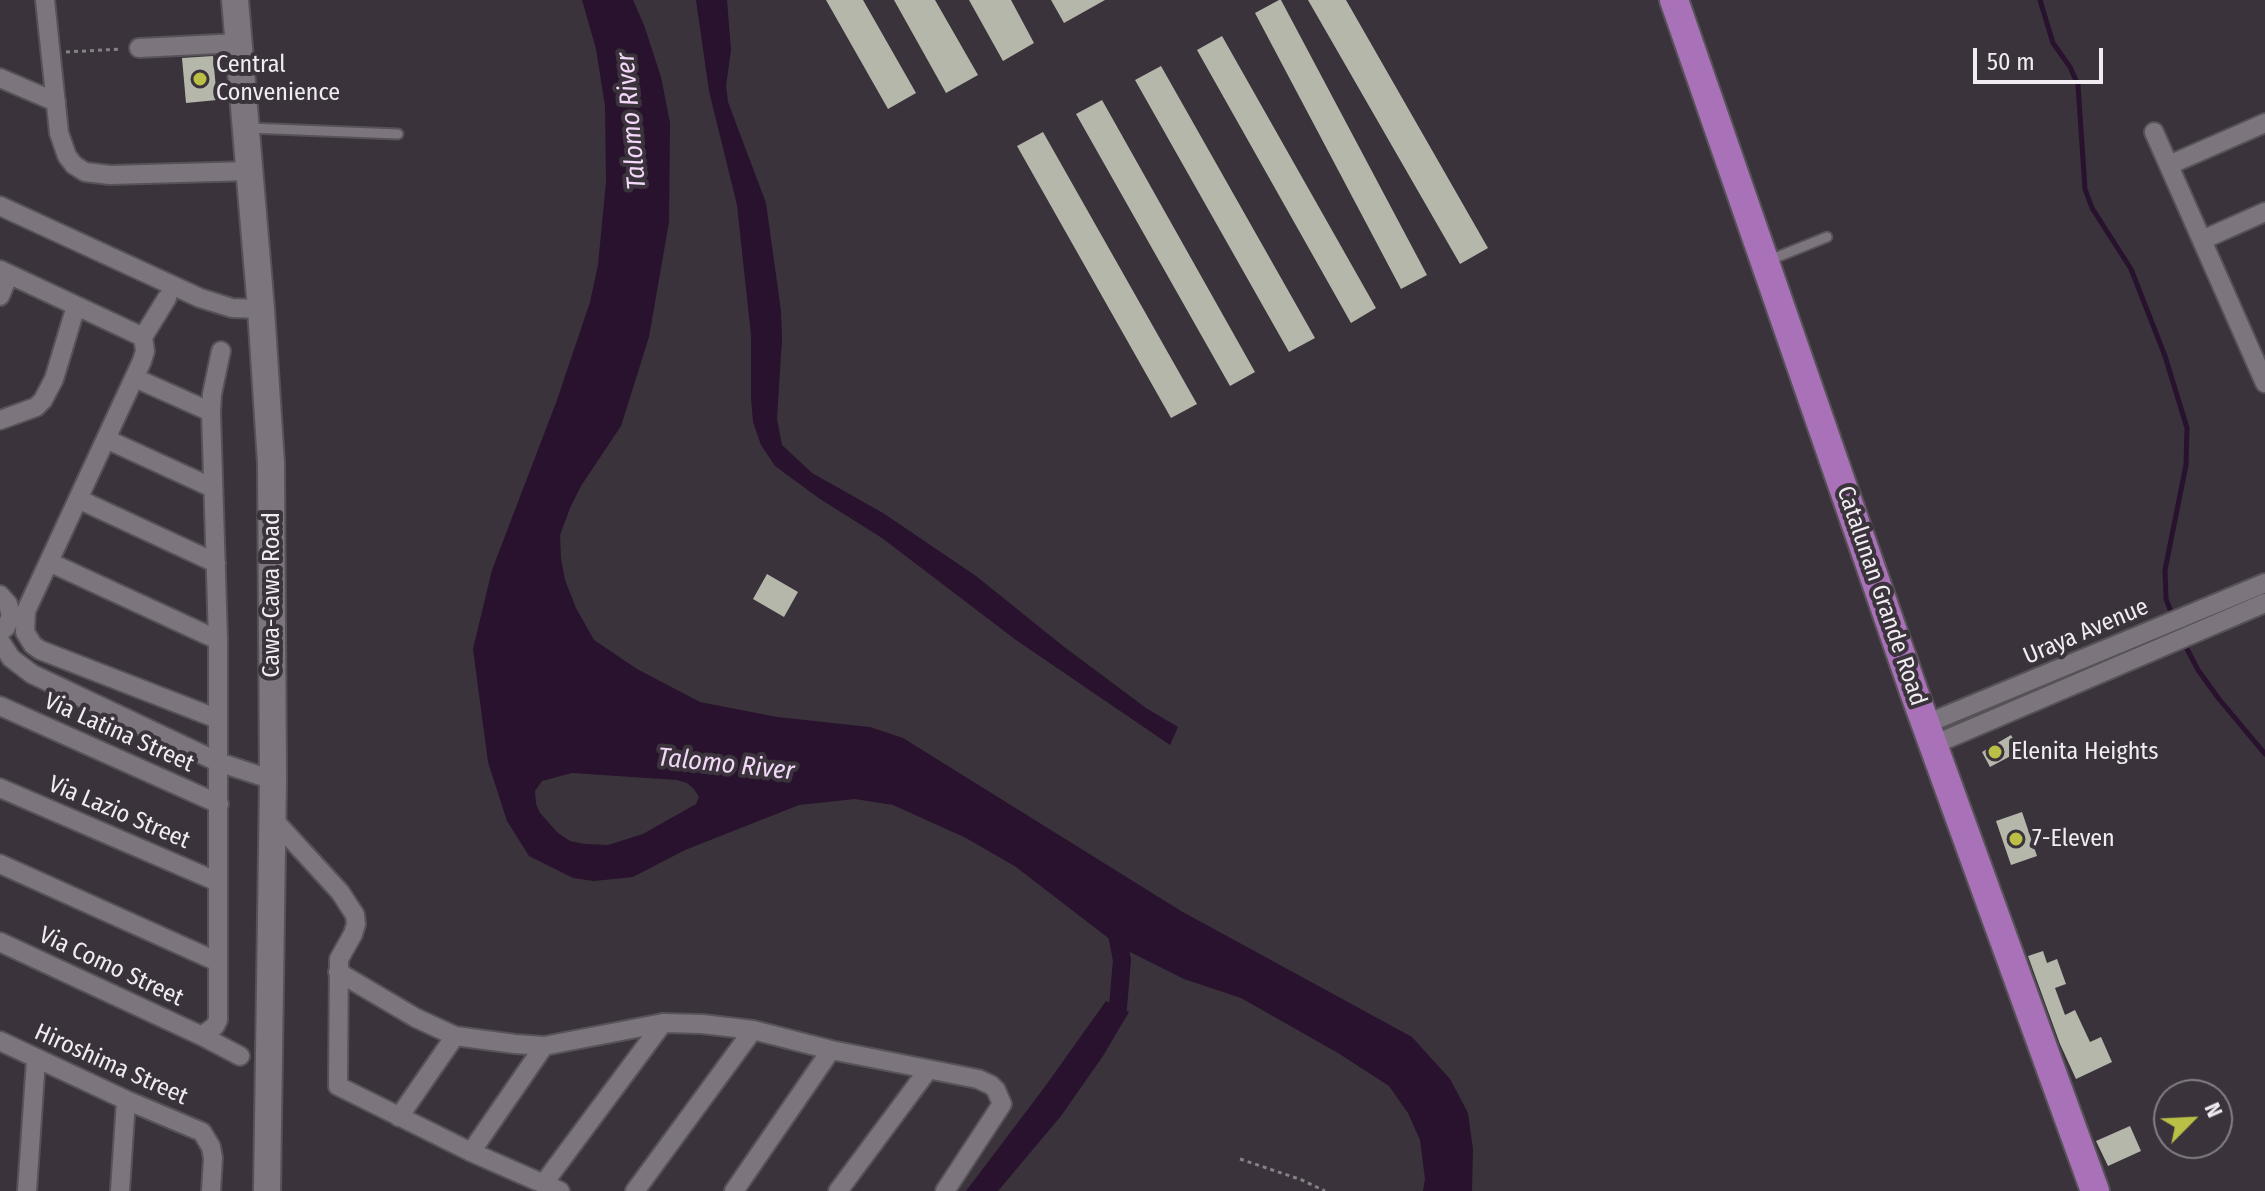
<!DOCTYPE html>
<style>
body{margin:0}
#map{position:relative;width:2265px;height:1191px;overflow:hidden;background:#3a333b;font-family:"Fira Sans Condensed",sans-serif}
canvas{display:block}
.north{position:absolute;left:2153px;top:1079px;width:80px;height:80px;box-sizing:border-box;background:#3a333b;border:2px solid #837d84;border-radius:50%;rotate:66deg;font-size:22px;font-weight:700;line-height:32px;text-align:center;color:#f0ecf1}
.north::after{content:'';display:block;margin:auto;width:28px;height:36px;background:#bac046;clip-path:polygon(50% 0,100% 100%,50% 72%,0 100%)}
.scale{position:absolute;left:1973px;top:48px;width:130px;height:36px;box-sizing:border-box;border:4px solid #f0ecf1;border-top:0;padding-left:10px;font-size:24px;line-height:28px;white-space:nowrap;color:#f0ecf1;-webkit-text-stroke:6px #3a333b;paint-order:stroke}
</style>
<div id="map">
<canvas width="2265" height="1191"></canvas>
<div class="north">N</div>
<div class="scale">50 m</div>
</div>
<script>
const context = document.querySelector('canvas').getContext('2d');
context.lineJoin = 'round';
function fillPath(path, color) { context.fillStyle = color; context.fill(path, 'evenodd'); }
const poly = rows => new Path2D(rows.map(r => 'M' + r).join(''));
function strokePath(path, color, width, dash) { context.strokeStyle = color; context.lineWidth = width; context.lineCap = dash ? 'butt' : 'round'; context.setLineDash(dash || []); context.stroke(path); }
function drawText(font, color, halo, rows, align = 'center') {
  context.font = font + ' "Fira Sans Condensed",sans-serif'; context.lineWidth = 8; context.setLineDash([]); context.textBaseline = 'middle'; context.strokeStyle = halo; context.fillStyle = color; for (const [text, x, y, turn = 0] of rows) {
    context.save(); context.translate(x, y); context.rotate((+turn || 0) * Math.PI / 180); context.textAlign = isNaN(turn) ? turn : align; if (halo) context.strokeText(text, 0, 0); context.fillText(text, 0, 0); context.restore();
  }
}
const water = poly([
 [582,0,633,0,644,25,661,77,670,123,669,222,649,337,621,426,581,486,570,508,560,535,561,558,565,580,576,608,594,640,637,669,700,702,777,717,870,727,903,738,1181,911,1412,1037,1450,1079,1468,1113,1473,1149,1472,1191,1423,1191,1425,1179,1420,1140,1408,1113,1389,1086,1338,1053,1241,998,1184,979,1120,947,1016,867,966,838,893,805,855,799,799,805,685,850,633,877,594,881,573,878,529,856,507,821,488,762,473,649,492,570,557,400,590,302,598,265,606,182,605,106,596,49],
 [572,773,677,780,687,783,694,789,699,797,696,804,643,834,608,845,585,844,570,841,558,833,540,813,536,804,535,791,542,781],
 [696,0,727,0,731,50,726,86,728,102,766,203,781,311,782,339,777,419,782,445,812,473,883,513,976,576,1063,646,1146,708,1178,727,1170,745,1016,640,882,538,820,499,775,466,761,445,753,422,751,398,751,335,737,205,709,91],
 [1106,1001,1129,1012,1103,1056,1061,1116,998,1191,966,1191,1044,1088]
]);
const stream = poly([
 [2040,0,2053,43,2070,67,2078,85,2085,189,2092,208,2131,269,2165,356,2187,428,2186,465,2165,570,2166,599,2171,612],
 [2186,647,2198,670,2219,699,2265,754]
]);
const canal = poly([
 [1105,1025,1118,1007,1122,960,1115,924]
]);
const building = poly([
 [826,0,863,0,916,93,888,109],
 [894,0,935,0,978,75,946,93],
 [969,0,1011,0,1034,43,1003,61],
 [1051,0,1105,0,1064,23],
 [1279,0,1281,0,1427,275,1401,289,1255,13],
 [1308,0,1346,0,1488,248,1460,264],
 [1222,36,1376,308,1351,323,1197,50],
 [213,56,217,100,186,103,182,58],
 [1161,66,1315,338,1289,352,1135,80],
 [1102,100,1255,372,1230,386,1076,114],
 [1043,132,1197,404,1171,418,1017,146],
 [767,574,798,592,784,617,753,599],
 [2011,735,2020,751,1990,767,1982,752],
 [2022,812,2037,856,2011,865,1996,821],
 [2043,951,2047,963,2057,959,2066,984,2055,988,2065,1015,2075,1010,2090,1042,2101,1037,2112,1062,2076,1079,2060,1044,2028,956],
 [2130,1126,2141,1151,2108,1166,2096,1141]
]);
const path = poly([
 [66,52,122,49],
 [1240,1159,1302,1180,1325,1191]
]);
const lane = poly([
 [249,128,398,134],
 [1767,261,1827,237]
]);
const street = poly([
 [45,0,59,133,67,156,74,165,85,172,110,175,250,171],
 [139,48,239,43],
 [0,78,56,102],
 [2154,132,2265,383],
 [2169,165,2265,123],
 [0,206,200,298,232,308,261,309],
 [2202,240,2265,212],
 [0,270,143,337],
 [0,296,9,274],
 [167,298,143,337,145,351,142,361,26,611,25,632,33,645,40,650,218,719],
 [135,378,211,412],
 [0,420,36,407,43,400,54,379,76,306],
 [106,439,213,488],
 [78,499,216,563],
 [49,562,218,640],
 [0,595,8,604,11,616,6,627,0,632],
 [0,641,11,658,32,674,218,762,273,780],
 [0,706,219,804],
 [1926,724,2265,583],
 [1933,745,2265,603],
 [0,788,218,882],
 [273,819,340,892,355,915,356,924,353,934,339,959,338,1086,471,1152,560,1191],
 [0,864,218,962],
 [0,942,202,1036,215,1026,218,1020,218,640,211,412,212,394,221,351],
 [338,972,416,1018,455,1036,515,1044,544,1046,663,1023,702,1024,753,1030,831,1050,978,1079,991,1085,996,1090,1002,1104,945,1191],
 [202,1036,240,1056],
 [0,1041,126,1100,202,1132,211,1147,213,1158,211,1191],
 [399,1117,455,1036],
 [471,1152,544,1046],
 [544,1183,663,1023],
 [27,1191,36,1059],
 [120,1191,126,1100],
 [635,1191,753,1030],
 [734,1191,831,1050],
 [838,1191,928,1070]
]);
const secondary = poly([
 [235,0,261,309,271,463,273,780,267,1191]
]);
const primary = poly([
 [1674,0,1914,692,2095,1191]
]);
const markers = [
 [200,79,8,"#bac046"],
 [1995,752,8,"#bac046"],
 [2016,839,8,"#bac046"]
];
const poiNames = [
 ["Central",216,65],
 ["Convenience",216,93],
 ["Elenita Heights",2011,752],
 ["7-Eleven",2032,839]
];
const streetNames = [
 ["Cawa-Cawa Road",272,595,-90],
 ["Catalunan Grande Road",1881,596,71],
 ["Uraya Avenue",2086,632,-23],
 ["Via Latina Street",119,733,24],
 ["Via Lazio Street",119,813,23],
 ["Via Como Street",111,967,25],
 ["Hiroshima Street",111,1065,24]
];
const waterNames = [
 ["Talomo River",632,121,-95],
 ["Talomo River",726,765,6]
];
fillPath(water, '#28122d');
strokePath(stream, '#28122d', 5);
strokePath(canal, '#28122d', 18);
fillPath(building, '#b6b7ab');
strokePath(lane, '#575158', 13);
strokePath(street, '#575158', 22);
strokePath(secondary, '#575158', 30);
strokePath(primary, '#575158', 32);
strokePath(path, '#868087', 3, [4, 4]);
strokePath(lane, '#7c757e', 9);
strokePath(street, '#7c757e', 18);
strokePath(secondary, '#7c757e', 26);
strokePath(primary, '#a971b7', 28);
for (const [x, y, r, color] of markers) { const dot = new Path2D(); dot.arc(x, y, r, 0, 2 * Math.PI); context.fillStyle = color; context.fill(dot); strokePath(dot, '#3a333b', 3); }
drawText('24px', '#f0ecf1', '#3a333b', poiNames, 'left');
drawText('24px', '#f0ecf1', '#3a333b', streetNames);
drawText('italic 26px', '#f3d8f9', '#3a333b', waterNames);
</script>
